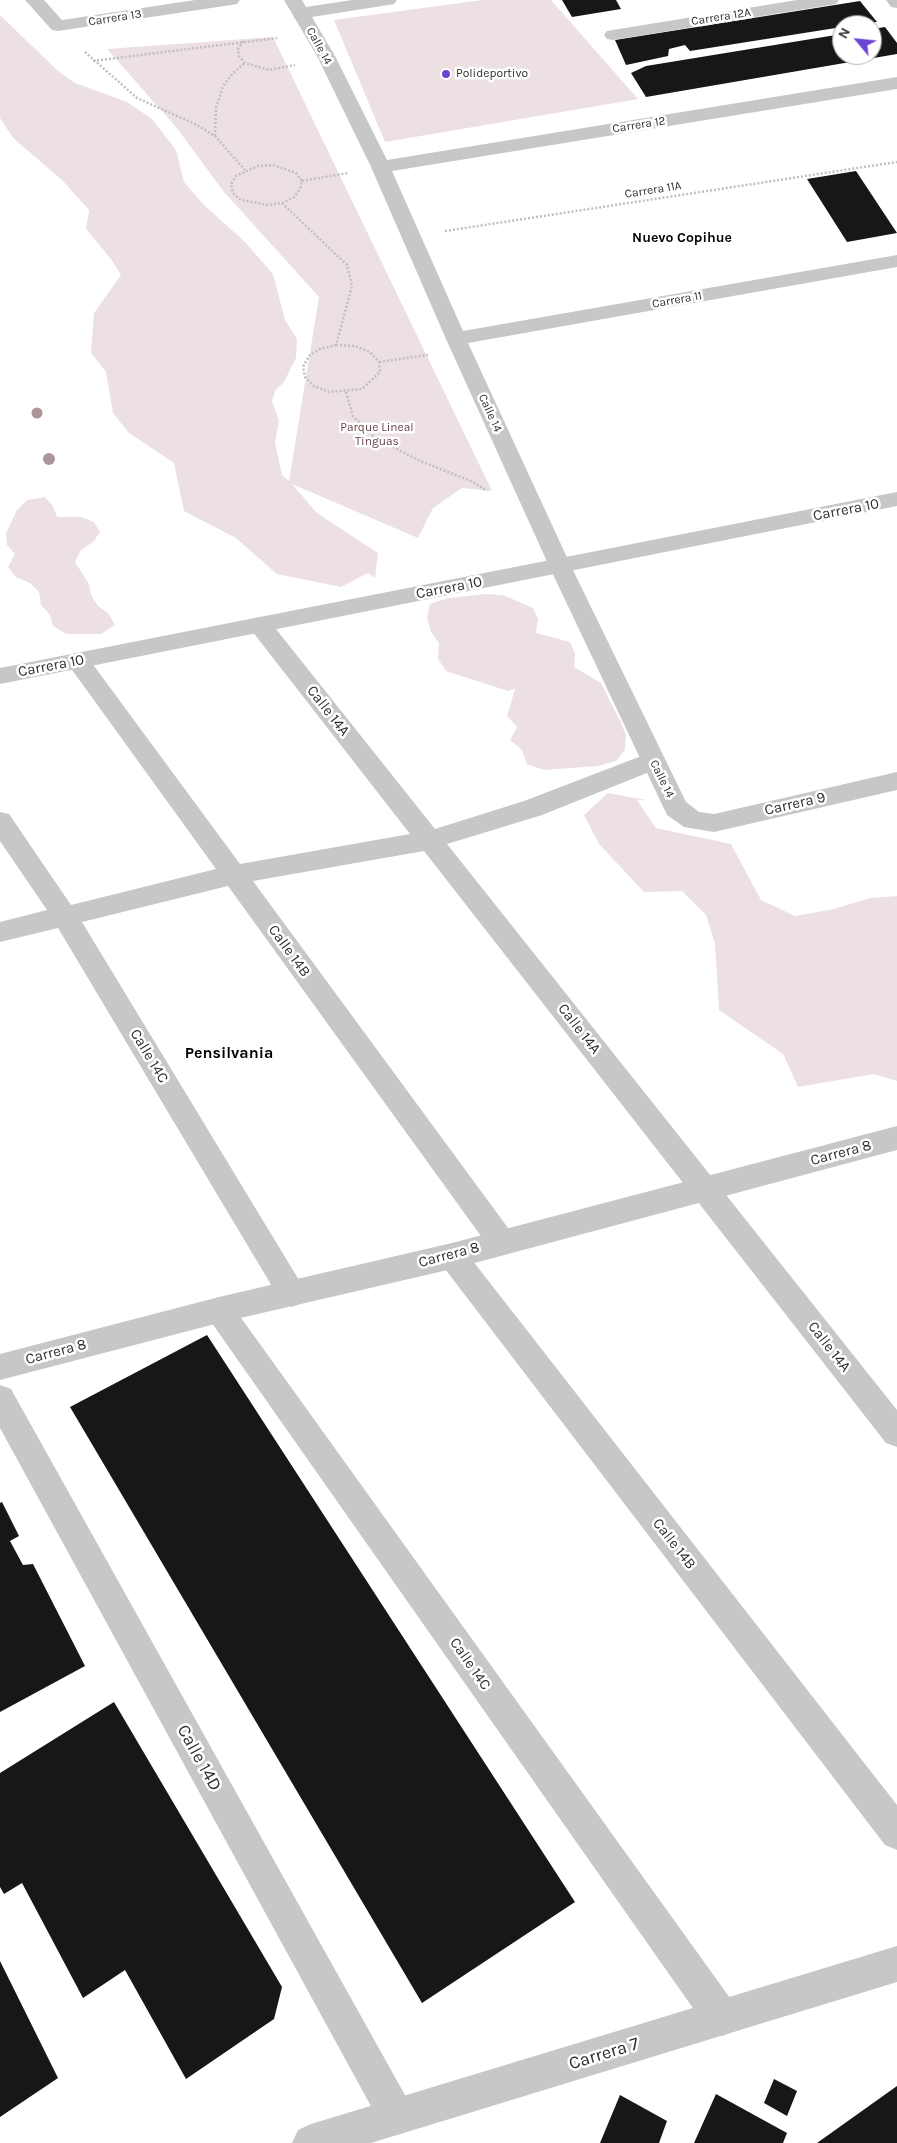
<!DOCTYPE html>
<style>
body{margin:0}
#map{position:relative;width:897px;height:2143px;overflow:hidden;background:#fff;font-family:Karla,sans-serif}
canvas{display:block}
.north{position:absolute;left:832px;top:15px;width:50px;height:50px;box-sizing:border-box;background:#fff;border:1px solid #acacac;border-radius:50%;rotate:298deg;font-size:14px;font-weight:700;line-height:20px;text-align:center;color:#303030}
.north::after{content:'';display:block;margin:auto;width:18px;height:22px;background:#6b44d6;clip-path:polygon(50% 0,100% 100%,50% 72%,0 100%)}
</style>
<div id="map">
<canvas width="897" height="2143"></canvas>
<div class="north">N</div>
</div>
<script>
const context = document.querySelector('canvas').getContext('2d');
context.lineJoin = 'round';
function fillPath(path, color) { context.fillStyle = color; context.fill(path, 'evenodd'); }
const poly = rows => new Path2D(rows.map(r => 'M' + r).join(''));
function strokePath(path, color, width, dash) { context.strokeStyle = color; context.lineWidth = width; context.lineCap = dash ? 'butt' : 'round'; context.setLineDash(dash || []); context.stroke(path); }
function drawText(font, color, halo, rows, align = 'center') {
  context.font = font + ' Karla,sans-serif'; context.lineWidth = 5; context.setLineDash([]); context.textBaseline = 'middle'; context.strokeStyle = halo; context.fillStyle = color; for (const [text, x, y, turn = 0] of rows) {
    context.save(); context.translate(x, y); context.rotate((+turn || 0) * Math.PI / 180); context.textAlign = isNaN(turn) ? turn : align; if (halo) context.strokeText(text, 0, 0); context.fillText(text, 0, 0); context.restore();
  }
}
const green = poly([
 [482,0,551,0,638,99,385,142,334,20],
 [0,15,58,71,75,83,127,102,152,119,176,150,184,182,204,205,245,242,273,274,285,320,297,339,296,358,284,382,275,391,272,401,279,421,275,443,282,475,289,481,319,297,224,192,176,127,107,49,273,37,492,491,462,488,433,508,418,538,292,484,317,513,378,553,375,578,368,573,341,587,277,574,236,538,184,511,174,463,129,433,113,413,106,372,91,353,94,313,121,275,111,259,86,229,89,210,62,180,13,138,0,118],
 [45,497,53,506,57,517,81,517,94,522,100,532,93,542,81,550,75,562,89,584,91,595,98,606,109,614,115,625,101,634,66,634,53,626,50,615,41,605,39,592,30,583,16,577,8,567,15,554,7,545,6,533,17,510,27,500],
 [485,594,503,595,533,608,538,619,536,633,570,642,575,653,574,667,601,683,621,723,626,735,625,750,616,761,598,766,544,770,527,764,522,750,510,740,517,727,507,716,515,689,508,691,446,671,438,659,439,643,431,632,427,618,430,604,448,598],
 [608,793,646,800,637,800,656,828,731,844,761,900,795,916,834,909,870,898,897,896,897,1081,874,1074,798,1087,783,1054,719,1010,715,944,706,915,682,891,644,892,599,844,584,815]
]);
const building = poly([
 [562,0,616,0,621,9,572,17],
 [860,1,877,22,842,25,842,27,690,51,685,45,669,49,668,56,626,65,615,40],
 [885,27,897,43,897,54,646,97,631,73,646,66,842,34,842,55,872,55,872,29],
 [856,171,897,233,847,242,807,179],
 [207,1335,575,1902,422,2003,70,1407],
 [2,1502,19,1536,10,1541,23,1565,33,1564,85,1666,0,1712,0,1503],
 [114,1702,282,1987,274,2019,186,2079,125,1970,83,1998,22,1883,4,1894,0,1887,0,1773],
 [0,1961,58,2078,0,2117],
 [774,2079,797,2091,787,2116,764,2103],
 [897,2086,897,2143,817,2143],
 [716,2094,787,2133,783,2143,694,2143],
 [620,2095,667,2121,659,2143,600,2143]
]);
const path = poly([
 [243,41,238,49,239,56,245,63,269,70,295,65],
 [85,52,137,98,195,124,215,136,245,170],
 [93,61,277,38],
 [215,136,216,108,223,86,233,73,245,63],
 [273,165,296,173,302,181,300,189,294,197,282,203,268,205,241,200,233,193,231,184,236,176,258,166,273,165],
 [302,181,348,173],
 [282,203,347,265,352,286,336,345],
 [445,231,897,162],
 [336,345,355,346,370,352,379,362,380,372,362,389,329,392,314,386,305,377,303,367,309,356,320,349,336,345],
 [379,362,428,355],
 [346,392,353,416,374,437,420,461,471,481,487,491]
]);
const pedestrian = poly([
 [260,617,268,619,435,829,524,801,644,755,653,752,662,755,665,761,662,767,542,815,447,844,897,1410,897,1447,886,1443,424,851,253,881,511,1232,516,1241,511,1250,501,1253,491,1250,228,886,82,922,302,1285,307,1294,302,1303,292,1307,282,1303,58,928,0,942,0,922,47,910,0,841,0,812,9,814,71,905,216,869,70,667,66,661,70,655,78,653,86,655,240,864,410,834,252,631,248,625,252,619,260,617],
 [452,1243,462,1247,897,1805,897,1850,885,1845,442,1265,437,1256,442,1247,452,1243],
 [219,1297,229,1301,735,2005,740,2018,735,2031,722,2036,709,2031,209,1319,204,1310,209,1301,219,1297]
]);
const minor = poly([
 [25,0,44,0,62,20,195,0,240,0,237,4,231,5,58,31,52,30,25,0],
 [284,0,302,0,306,7,352,0,397,0,394,4,388,5,312,17,335,56,387,160,897,77,897,89,392,171,463,331,897,255,897,267,468,343,571,566,686,802,699,812,714,814,897,772,897,790,714,832,684,827,667,815,549,566,446,339,371,167,317,56,284,0],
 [797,0,839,0,836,4,830,5,613,40,607,39,604,35,607,31,613,30,797,0],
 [886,0,897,0,897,8,891,7,886,0],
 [897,1126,897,1150,452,1269,219,1323,0,1380,0,1354,219,1297,452,1243,897,1126],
 [0,1385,11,1389,410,2104,415,2117,410,2130,397,2135,384,2130,0,1428,0,1385]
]);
const tertiary = poly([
 [897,492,897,506,0,684,0,668,897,492],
 [897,1946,897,1982,371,2143,292,2143,298,2130,311,2124,897,1946]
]);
const trees = [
 [37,413,5.5],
 [49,459,6]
];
const markers = [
 [446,74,5,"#6b44d6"]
];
const farStreetnames = [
 ["Carrera 12A",721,17,-9],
 ["Carrera 13",115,18,-9],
 ["Calle 14",319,46,61],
 ["Carrera 12",639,125,-9],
 ["Carrera 11A",653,190,-9],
 ["Carrera 11",677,300,-10],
 ["Calle 14",490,413,65],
 ["Calle 14",662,779,64]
];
const farPoinames = [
 ["Polideportivo",456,74]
];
const farParknames = [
 ["Parque Lineal",377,428],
 ["Tinguas",377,442]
];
const farNeighbourhoodnames = [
 ["Nuevo Copihue",682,238]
];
const streetNames = [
 ["Carrera 10",846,510,-11],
 ["Carrera 10",449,588,-11],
 ["Carrera 10",51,666,-11],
 ["Calle 14A",328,711,52],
 ["Carrera 9",795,804,-13],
 ["Calle 14B",289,951,54],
 ["Calle 14A",579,1029,52],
 ["Calle 14C",149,1056,59],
 ["Carrera 8",841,1153,-15],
 ["Carrera 8",449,1255,-15],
 ["Calle 14A",829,1347,52],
 ["Carrera 8",56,1352,-15],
 ["Calle 14B",674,1544,52],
 ["Calle 14C",470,1664,55]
];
const neighbourhoodNames = [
 ["Pensilvania",229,1053]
];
const nearStreetnames = [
 ["Calle 14D",199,1758,61],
 ["Carrera 7",604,2054,-17]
];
fillPath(green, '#ece0e2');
fillPath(building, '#171717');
strokePath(path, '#c0c0c0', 2.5, [2, 2]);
fillPath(pedestrian, '#c7c7c7');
fillPath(minor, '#c7c7c7');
fillPath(tertiary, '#c7c7c7');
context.fillStyle = '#ac9699';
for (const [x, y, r] of trees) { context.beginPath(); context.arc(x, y, r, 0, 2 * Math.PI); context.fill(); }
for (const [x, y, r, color] of markers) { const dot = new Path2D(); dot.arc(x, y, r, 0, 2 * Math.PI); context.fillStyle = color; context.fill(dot); strokePath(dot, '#fff', 2); }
drawText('12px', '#303030', '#fff', farStreetnames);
drawText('12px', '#303030', '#fff', farPoinames, 'left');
drawText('12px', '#694146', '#fff', farParknames);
drawText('bold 14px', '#000', '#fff', farNeighbourhoodnames);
drawText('15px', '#303030', '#fff', streetNames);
drawText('bold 16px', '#000', '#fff', neighbourhoodNames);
drawText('18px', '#303030', '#fff', nearStreetnames);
</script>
